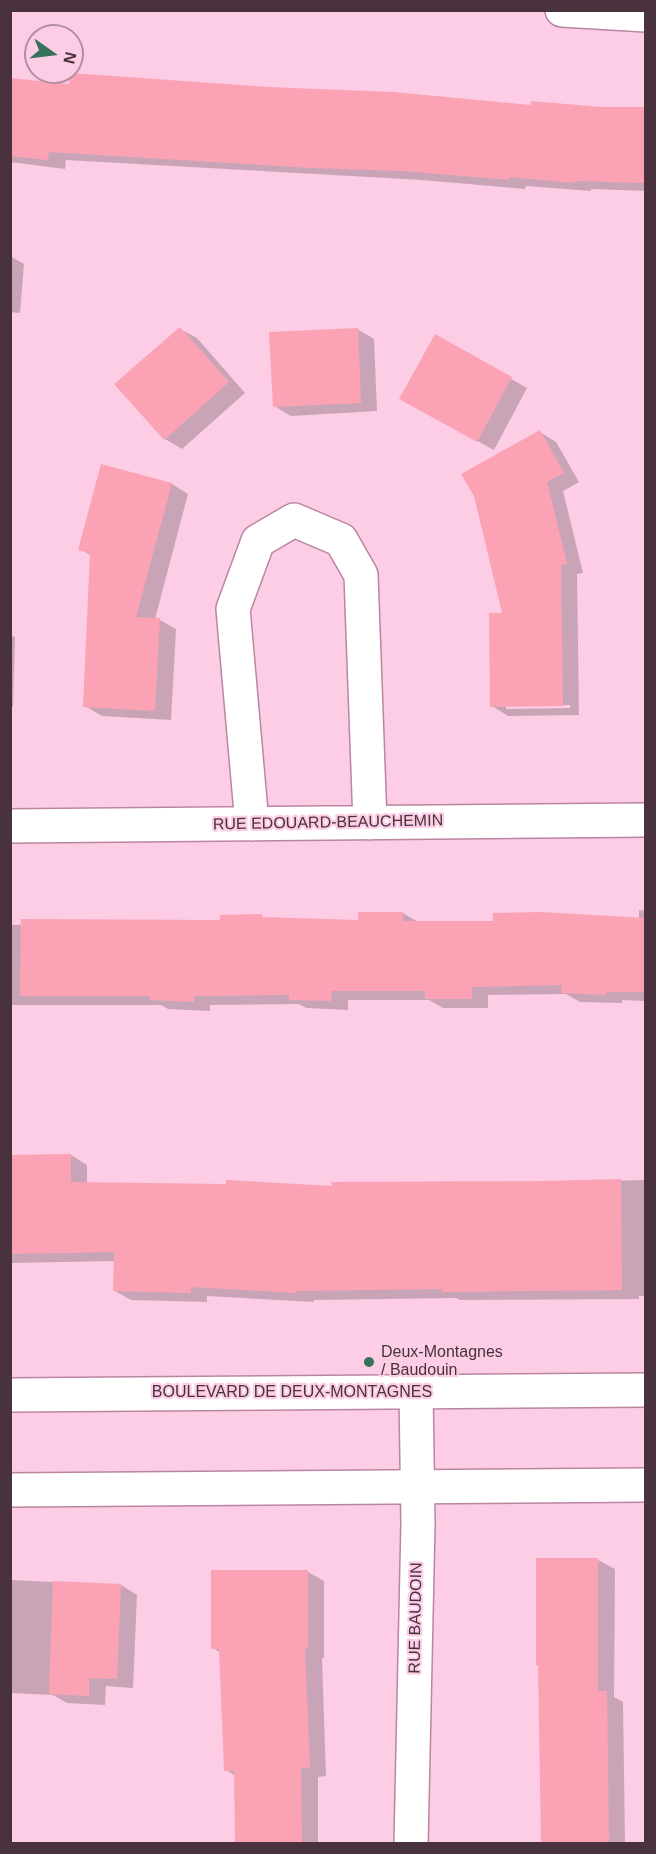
<!DOCTYPE html>
<style>
body{margin:0}
#map{position:relative;width:656px;height:1854px;overflow:hidden;background:#fccde4;font-family:Helvetica,sans-serif}
canvas{display:block}
.frame{position:absolute;inset:0;border:12px solid #49323e;pointer-events:none}
.north{position:absolute;left:24px;top:24px;width:60px;height:60px;box-sizing:border-box;background:#fccde4;border:2px solid #b48fa2;border-radius:50%;rotate:104deg;font-size:16px;font-weight:700;line-height:24px;text-align:center;color:#49323e}
.north::after{content:'';display:block;margin:auto;width:21px;height:27px;background:#37725b;clip-path:polygon(50% 0,100% 100%,50% 72%,0 100%)}
</style>
<div id="map">
<canvas width="656" height="1854"></canvas>
<div class="frame"></div>
<div class="north">N</div>
</div>
<script>
const context = document.querySelector('canvas').getContext('2d');
context.lineJoin = 'round';
function fillPath(path, color) { context.fillStyle = color; context.fill(path, 'evenodd'); }
const poly = rows => new Path2D(rows.map(r => 'M' + r).join(''));
function strokePath(path, color, width, dash) { context.strokeStyle = color; context.lineWidth = width; context.lineCap = dash ? 'butt' : 'round'; context.setLineDash(dash || []); context.stroke(path); }
function drawText(font, color, halo, rows, align = 'center') {
  context.font = font + ' Helvetica,sans-serif'; context.lineWidth = 4.5; context.setLineDash([]); context.textBaseline = 'middle'; context.strokeStyle = halo; context.fillStyle = color; for (const [text, x, y, turn = 0] of rows) {
    context.save(); context.translate(x, y); context.rotate((+turn || 0) * Math.PI / 180); context.textAlign = isNaN(turn) ? turn : align; if (halo) context.strokeText(text, 0, 0); context.fillText(text, 0, 0); context.restore();
  }
}
const shadow = poly([
 [10,80,71,86,532,106,646,109,646,191,591,189,591,191,526,186,525,189,422,180,66,160,65,169,10,162],
 [10,256,24,264,20,313,10,312],
 [180,329,197,338,245,393,182,449,165,439],
 [357,329,374,339,377,411,291,416,274,406],
 [436,336,527,388,494,450,417,408],
 [540,432,556,442,579,482,563,491,583,573,577,574,579,715,508,716,492,706,504,614],
 [570,705,570,708,506,709,506,706],
 [102,466,172,484,188,494,155,619,160,620,176,629,171,720,102,716,85,706,92,556,80,549],
 [10,635,15,637,13,707,10,707],
 [639,910,646,911,646,1001,622,1000,622,1003,580,1002,566,994,488,995,488,1008,443,1008,429,1000,348,1000,348,1010,307,1008,298,1004,210,1005,210,1011,168,1009,161,1005,10,1005,10,925,222,921,261,916,267,919,359,922,403,913,418,922,639,919],
 [71,1155,87,1165,87,1184,333,1188,646,1180,646,1296,639,1296,639,1299,460,1300,456,1298,314,1300,313,1302,207,1296,207,1302,131,1300,115,1291,115,1261,10,1263,10,1156],
 [598,1560,615,1569,614,1697,623,1702,625,1844,541,1844],
 [308,1572,324,1581,324,1658,322,1658,326,1776,318,1777,318,1844,237,1844,236,1776,226,1770,221,1653,213,1648],
 [10,1580,121,1585,137,1595,133,1688,106,1686,105,1705,67,1703,53,1695,10,1693]
]);
const building = poly([
 [70,73,268,87,393,92,531,105,531,101,601,107,645,107,645,183,575,181,575,183,509,177,509,180,404,171,312,168,49,152,48,160,10,156,10,78,69,84],
 [180,327,229,382,164,440,114,384],
 [358,328,361,403,273,407,269,332],
 [435,334,512,377,477,442,399,399],
 [540,430,564,473,547,482,567,564,561,565,563,706,490,707,489,613,502,613,474,496,461,474],
 [101,464,172,483,136,617,160,618,155,711,83,707,90,553,78,550],
 [358,912,403,912,403,921,493,921,493,913,541,912,645,918,645,992,606,992,606,995,561,993,562,985,472,987,472,999,425,999,425,991,332,991,331,1001,289,1000,289,995,194,996,194,1002,150,1000,150,996,20,996,21,919,220,920,220,915,262,914,262,917,358,920],
 [71,1154,71,1182,226,1184,226,1180,332,1186,331,1182,542,1181,621,1179,622,1290,442,1292,442,1289,297,1291,297,1293,191,1287,191,1293,113,1291,114,1252,10,1254,10,1155],
 [536,1558,598,1558,598,1691,607,1691,609,1844,541,1844,538,1665,536,1665],
 [211,1570,308,1570,308,1649,305,1649,310,1768,301,1768,302,1844,235,1844,234,1771,224,1771,219,1649,211,1649],
 [53,1581,121,1584,117,1679,89,1678,89,1696,49,1694]
]);
const minor = poly([
 [562,10,646,15],
 [252,824,233,609,258,541,294,520,341,540,361,575,370,823],
 [10,826,646,820],
 [411,1844,418,1523,416,1392]
]);
const tertiary = poly([
 [10,1395,646,1390],
 [10,1490,646,1485]
]);
const markers = [
 [369,1362,6,"#37725b"]
];
const streetNames = [
 ["RUE EDOUARD-BEAUCHEMIN",328,823,-1],
 ["BOULEVARD DE DEUX-MONTAGNES",292,1393],
 ["RUE BAUDOIN",416,1618,-89]
];
const poiNames = [
 ["Deux-Montagnes",381,1353],
 ["/ Baudouin",381,1371]
];
fillPath(shadow, '#0003');
fillPath(building, '#fba3b5');
strokePath(minor, '#bb85a2', 36);
strokePath(tertiary, '#bb85a2', 36);
strokePath(minor, '#fff', 33);
strokePath(tertiary, '#fff', 33);
for (const [x, y, r, color] of markers) { const dot = new Path2D(); dot.arc(x, y, r, 0, 2 * Math.PI); context.fillStyle = color; context.fill(dot); strokePath(dot, '#fccde4', 2); }
drawText('16px', '#49323e', '#fccde4', streetNames);
drawText('16px', '#49323e', '#fccde4', poiNames, 'left');
</script>
